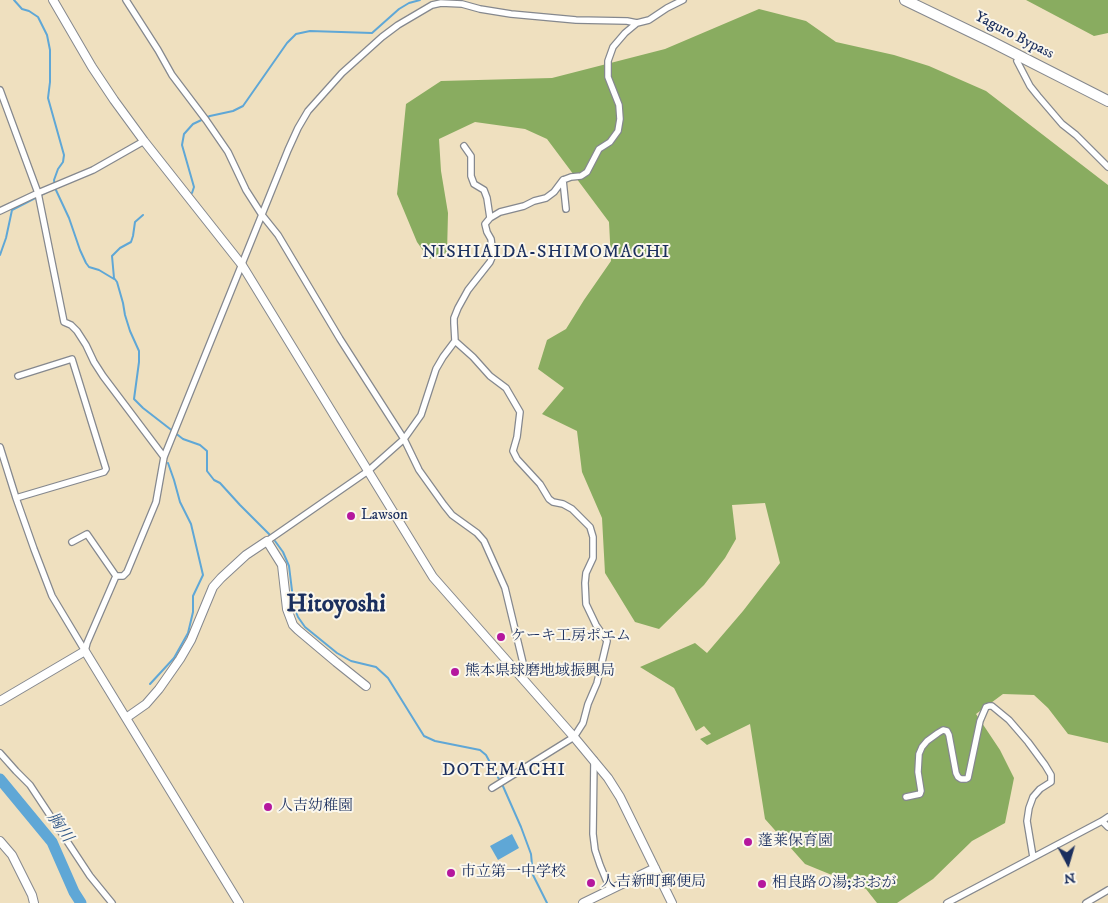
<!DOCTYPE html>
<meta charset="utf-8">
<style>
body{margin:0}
#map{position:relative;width:1108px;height:903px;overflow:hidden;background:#efe0bf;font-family:"IM FELL DW Pica",serif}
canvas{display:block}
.north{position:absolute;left:1043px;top:838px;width:50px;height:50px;-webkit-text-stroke:4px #fbf7ec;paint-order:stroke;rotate:174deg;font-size:14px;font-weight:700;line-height:20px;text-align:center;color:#1b2f5e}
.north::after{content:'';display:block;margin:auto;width:18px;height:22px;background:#1b2f5e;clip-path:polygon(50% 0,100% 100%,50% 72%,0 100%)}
</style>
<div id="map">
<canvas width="1108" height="903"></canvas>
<div class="north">N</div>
</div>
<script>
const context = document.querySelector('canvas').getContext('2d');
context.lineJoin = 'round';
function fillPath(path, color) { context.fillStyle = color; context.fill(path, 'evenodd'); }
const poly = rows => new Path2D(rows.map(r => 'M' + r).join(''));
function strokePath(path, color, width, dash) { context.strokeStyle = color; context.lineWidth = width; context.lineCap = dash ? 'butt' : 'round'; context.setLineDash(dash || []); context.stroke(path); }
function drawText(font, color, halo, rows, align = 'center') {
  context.font = font + ' "IM FELL DW Pica","Noto Serif JP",serif'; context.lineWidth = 4; context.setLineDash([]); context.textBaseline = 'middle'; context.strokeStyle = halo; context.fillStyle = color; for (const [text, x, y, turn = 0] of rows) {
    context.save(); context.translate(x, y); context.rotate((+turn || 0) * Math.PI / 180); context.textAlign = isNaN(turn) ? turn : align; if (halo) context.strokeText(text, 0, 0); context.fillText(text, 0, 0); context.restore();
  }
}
const forest = poly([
 [1026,0,1108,0,1108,33,1094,36],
 [759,9,806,21,836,42,894,55,929,66,986,91,1108,185,1108,743,1068,734,1048,708,1034,695,1003,694,976,714,1000,750,1014,778,1005,823,972,841,933,879,897,903,877,903,866,889,805,864,765,819,750,724,707,745,700,739,711,734,704,726,696,731,674,688,640,667,695,643,707,653,743,611,780,563,765,503,732,505,736,539,725,558,704,585,659,629,635,622,605,573,602,518,582,472,577,431,542,414,564,388,538,369,547,340,566,329,584,300,611,261,609,222,547,139,525,129,475,122,439,139,441,171,448,213,447,253,429,259,417,242,397,194,406,104,441,81,552,78,665,49]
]);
const water = poly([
 [512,834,519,848,498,860,490,846]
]);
const stream = poly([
 [14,0,22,9,29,11,38,17,47,35,50,50,50,82,48,98,64,155,63,162,58,169,54,180,55,188,69,218,80,250,86,263,89,267,99,270,114,279],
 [192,193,194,187,182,145,184,134,193,124,210,116,233,111,243,106,287,43,296,34,310,31,372,33,399,9,409,3,420,0],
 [143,215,135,222,133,236,131,242,120,248,112,256,114,278,117,282,123,303,125,315,130,331,139,351,139,362,134,399,143,408,183,439,200,445,207,451,207,471,214,480,220,483,240,505,270,535],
 [0,255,6,238,12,210,47,192],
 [275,541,283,552,289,566,294,607,298,617,305,627,337,653,351,661,376,667,388,678,424,736,435,741,480,750,486,755,500,781],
 [150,684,174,658,188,633,193,612,193,596,203,575,191,524,180,502,174,480,168,463],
 [502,784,521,827,531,854,533,875,547,903]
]);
const river = poly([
 [0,779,52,842,74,892,81,903]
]);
const street = poly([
 [126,0,158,50,172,75,206,120,228,152,246,190,262,215,278,235,340,339,404,439,419,470,444,505,452,515,477,533,484,541,505,588,524,667,524,674,523,678],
 [1017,61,1030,86,1038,96,1062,124,1076,135,1108,167],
 [0,90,38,193,64,322,71,325,77,331,86,345,94,362,103,376,164,457],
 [566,209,563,180,571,177,581,176,587,172,599,149,610,142,618,131,620,119,619,105,608,77,608,61,613,47,625,33,637,23,649,20,667,8,683,0],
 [0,211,38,193,93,170,144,141],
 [490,218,500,212,524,206,534,201,546,198,554,192,563,180],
 [455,341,473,357,490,376,506,388,520,412,517,437,513,451,517,459,540,484,549,499,553,502,563,504,572,509,590,527,593,537,593,558,586,573,585,583,586,604,596,625,607,641,597,683,588,704,583,723,574,737,492,788],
 [18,376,72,359,106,469,104,472,16,498,34,549,52,596,85,651],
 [0,447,16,498],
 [267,541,368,471,404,439,421,415,436,369,443,357,455,341,454,323,454,318,458,308,468,290,490,262,493,255,491,239,487,232,485,224,490,218,487,198,484,190,474,184,471,176,471,156,464,146],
 [72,542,87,534,116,576,123,576,127,572,156,502,164,457,288,150,298,128,308,111,342,73,382,37,398,25,432,5,441,3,462,4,480,9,511,14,576,20,627,21,637,23],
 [85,651,87,643,116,576],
 [0,753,16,771,30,785,90,876,112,903],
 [594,760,593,834,595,850,600,865,610,889],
 [906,797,920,794,921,791,918,772,919,754,922,747,927,741,938,733,943,730,947,731,949,735,956,773,958,777,961,779,966,779,968,778,980,721,986,707,989,706,992,706,1009,720,1028,742,1045,765,1051,775,1051,782,1040,789,1033,797,1029,808,1027,821,1033,857],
 [1102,821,1108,827],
 [947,903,1102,821,1108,817],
 [1086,903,1108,890]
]);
const secondary = poly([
 [53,0,92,67,114,100,144,141,242,265,433,577,574,737,608,778,620,797,672,903],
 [0,701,85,651,239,903],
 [126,718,146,704,159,689,180,659,191,640,213,587,221,578,246,555,267,541,282,565,287,609,293,625,298,630,336,662,366,686],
 [0,841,12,855,32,895,34,903],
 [583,903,655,868]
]);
const highway = poly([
 [905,0,990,41,1108,101]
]);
const markers = [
 [351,516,5,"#b5179e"],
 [501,637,5,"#b5179e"],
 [455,672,5,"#b5179e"],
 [268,807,5,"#b5179e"],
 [748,842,5,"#b5179e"],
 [451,873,5,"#b5179e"],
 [591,883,5,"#b5179e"],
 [762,884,5,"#b5179e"]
];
const streetNames = [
 ["Yaguro Bypass",1014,36,27]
];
const poiNames = [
 ["Lawson",361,516],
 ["ケーキ工房ポエム",511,637],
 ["熊本県球磨地域振興局",465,672],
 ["人吉幼稚園",278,807],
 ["蓬莱保育園",758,842],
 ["市立第一中学校",461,873],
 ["人吉新町郵便局",601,883],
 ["相良路の湯;おおが",772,884]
];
const waterNames = [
 ["胸川",59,828,55]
];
const quarterNames = [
 ["NISHIAIDA-SHIMOMACHI",546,253],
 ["DOTEMACHI",504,771]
];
const townNames = [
 ["Hitoyoshi",336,606]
];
fillPath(forest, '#89ac60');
fillPath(water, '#5fa7d6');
strokePath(stream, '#5fa7d6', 2);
strokePath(river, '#5fa7d6', 11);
strokePath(street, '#85888e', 8);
strokePath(secondary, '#85888e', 10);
strokePath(highway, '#85888e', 12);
strokePath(street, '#fff', 5.5);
strokePath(secondary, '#fff', 8);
strokePath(highway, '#fff', 10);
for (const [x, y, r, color] of markers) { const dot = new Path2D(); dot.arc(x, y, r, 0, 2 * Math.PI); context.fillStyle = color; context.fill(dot); strokePath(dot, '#fbf7ec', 2); }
drawText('15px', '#1b2f5e', '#fbf7ec', streetNames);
drawText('15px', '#1b2f5e', '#fbf7ec', poiNames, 'left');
drawText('italic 16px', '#335988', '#fbf7ec', waterNames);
context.letterSpacing = '1px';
drawText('18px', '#1b2f5e', '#fbf7ec', quarterNames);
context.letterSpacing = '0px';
drawText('bold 25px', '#1b2f5e', '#fbf7ec', townNames);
</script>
